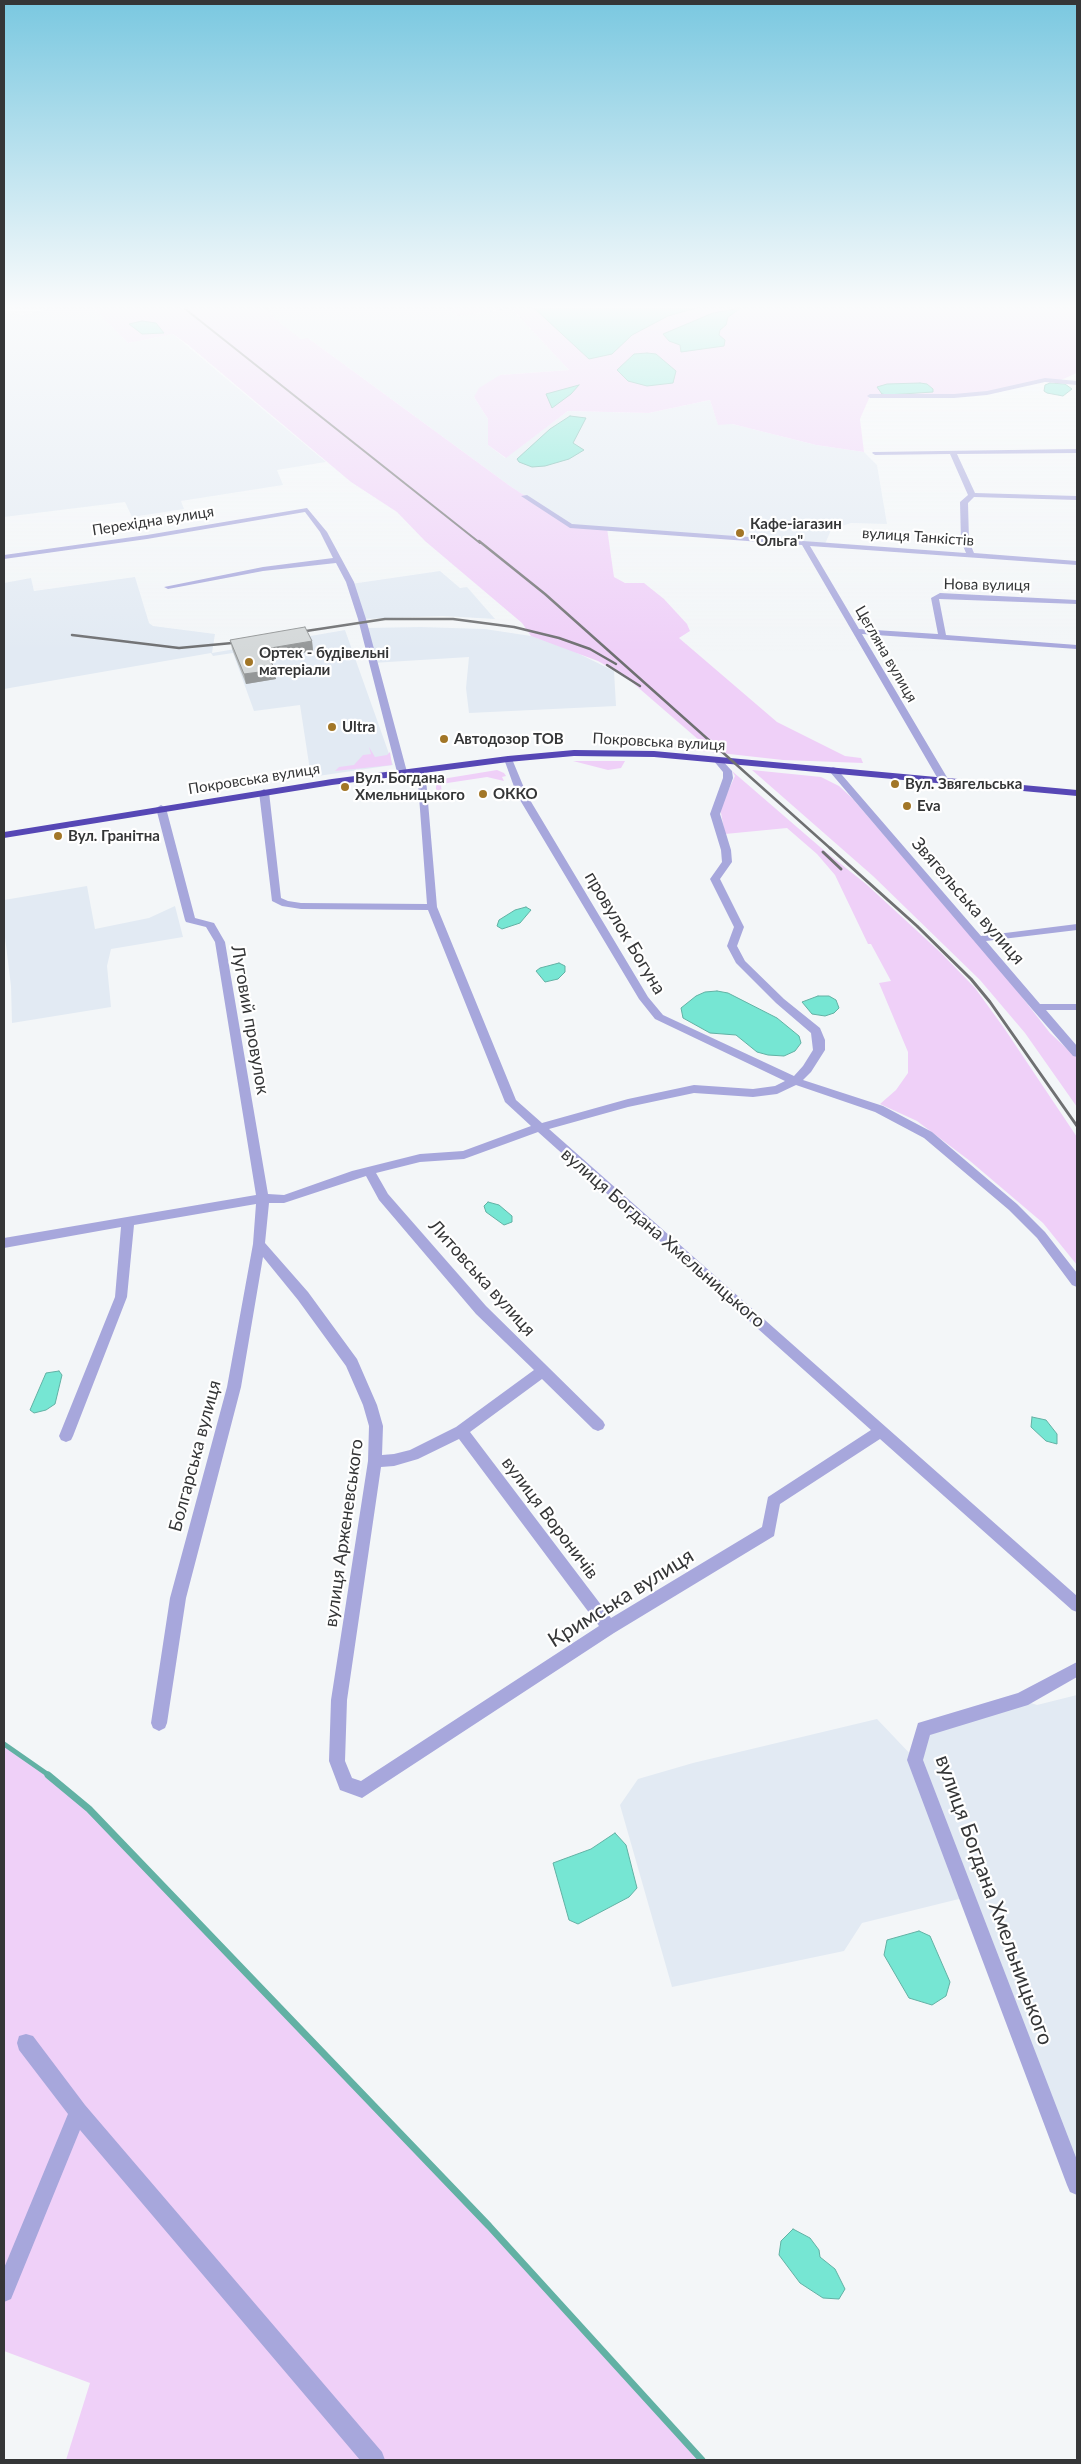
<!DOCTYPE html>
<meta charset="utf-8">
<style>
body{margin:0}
#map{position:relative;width:1081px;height:2464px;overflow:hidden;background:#f3f6f8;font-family:Lato,sans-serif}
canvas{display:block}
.frame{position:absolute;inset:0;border:5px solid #353637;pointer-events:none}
</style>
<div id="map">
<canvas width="1081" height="2464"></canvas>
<div class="frame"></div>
</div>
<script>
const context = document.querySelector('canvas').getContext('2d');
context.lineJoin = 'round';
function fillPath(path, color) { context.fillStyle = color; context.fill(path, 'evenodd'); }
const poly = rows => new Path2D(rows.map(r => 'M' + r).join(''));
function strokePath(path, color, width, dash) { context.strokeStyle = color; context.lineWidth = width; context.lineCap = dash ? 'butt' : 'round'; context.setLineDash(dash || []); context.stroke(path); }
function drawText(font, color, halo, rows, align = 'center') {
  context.font = font + ' Lato,sans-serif'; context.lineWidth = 4.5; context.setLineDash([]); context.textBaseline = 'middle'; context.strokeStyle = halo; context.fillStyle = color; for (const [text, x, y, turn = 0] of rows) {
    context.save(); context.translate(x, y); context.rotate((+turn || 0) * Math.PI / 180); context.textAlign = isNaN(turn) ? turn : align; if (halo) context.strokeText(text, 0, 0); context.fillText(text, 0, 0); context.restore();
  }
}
const built = poly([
 [53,308,93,308,128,343,173,334,326,462,277,470,283,485,181,501,184,509,165,512,132,517,125,502,4,517,4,312,21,315],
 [266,308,453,308,449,309,459,316,511,308,569,370,500,375,474,397,488,419,488,445,505,458,568,411,649,413,710,400,718,424,732,424,816,445,864,452,877,465,887,524,851,523,831,530,825,544,570,526,510,486,308,338,302,340,276,320],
 [440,571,460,588,467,587,495,619,443,616,362,619,351,584],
 [135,577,149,623,153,626,215,634,212,653,345,630,393,765,311,777,300,705,254,711,233,653,213,656,211,653,4,689,4,583,31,578,34,591],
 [421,627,485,629,531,636,565,647,614,671,616,706,469,713,466,688,469,657,372,663,365,628],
 [87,886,95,929,149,918,175,906,183,937,111,949,107,966,111,1007,12,1023,11,986,4,929,4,900],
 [1077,1695,1077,2185,967,1897,862,1923,844,1951,672,1987,620,1805,638,1779,693,1763,877,1719,915,1759,924,1729,1022,1700,1037,1705]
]);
const green = poly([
 [93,308,266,308,276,320,301,339,308,338,510,486,570,525,607,528,614,577,625,583,644,583,664,599,687,624,690,631,679,638,777,722,845,756,861,758,863,763,783,760,693,750,700,748,700,741,626,677,598,661,531,636,522,623,425,541,397,512,351,482,187,344,173,334,128,343],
 [453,308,1077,308,1077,373,1061,380,1045,380,976,395,870,396,860,419,864,452,816,445,732,424,718,425,710,400,649,413,568,411,506,458,488,445,488,419,474,397,479,388,500,375,569,370,511,308,459,316,448,309],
 [369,747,375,757,387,755,390,752,392,765,335,771,339,767,354,765,363,755,371,754],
 [573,761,625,761,621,768,608,770],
 [497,770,504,773,506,776,502,777,504,781,487,777,441,784,442,795,436,795,436,780],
 [752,770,821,777,839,786,852,798,1004,974,1050,1033,1077,1058,1077,1107,1025,1033,980,980,873,876],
 [732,771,827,853,866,884,940,952,975,988,1004,1028,1077,1137,1077,1265,1043,1223,970,1161,917,1121,880,1104,896,1090,908,1073,908,1052,879,983,891,981,871,944,868,944,835,875,817,854,787,828,725,834,720,808,735,776],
 [4,1744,34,1763,89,1809,489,2226,702,2460,66,2460,90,2383,4,2351]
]);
const water = poly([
 [534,308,696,308,668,316,632,335,612,354,589,359,534,308],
 [741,308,728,317,726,325,720,330,719,335,725,340,724,346,681,352,680,345,669,341,663,334,713,313,741,308],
 [142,321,156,323,164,333,142,334,129,324,142,321],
 [647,353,656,354,676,371,673,383,647,386,628,381,617,370,634,354,647,353],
 [920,383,927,384,933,389,933,392,887,395,882,394,877,387,887,384,920,383],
 [1050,383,1065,384,1072,389,1063,396,1047,393,1044,391,1045,385,1050,383],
 [579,385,571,394,552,408,546,394,579,385],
 [570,416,586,418,573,443,584,450,569,459,545,466,532,467,519,462,517,459,550,429,570,416],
 [526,907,531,910,520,923,502,929,497,926,499,920,515,910,526,907],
 [559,963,565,966,565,972,558,979,545,982,536,971,540,968,559,963],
 [717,991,728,993,777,1018,799,1036,801,1043,795,1051,784,1056,768,1055,757,1052,736,1035,710,1033,683,1018,681,1008,696,996,705,992,717,991],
 [818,996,829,996,836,1000,839,1008,834,1013,825,1016,812,1014,802,1002,818,996],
 [488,1202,499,1205,512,1216,512,1222,504,1225,486,1212,484,1206,488,1202],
 [59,1371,62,1375,55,1404,46,1410,34,1413,30,1410,46,1373,59,1371],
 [1032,1417,1046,1420,1057,1434,1057,1444,1046,1441,1031,1427,1032,1417],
 [615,1833,626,1845,637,1888,629,1897,578,1924,569,1920,553,1863,591,1849,615,1833],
 [919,1931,930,1936,950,1982,946,1996,932,2005,909,1998,884,1955,887,1940,919,1931],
 [793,2229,810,2238,819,2250,820,2257,835,2269,845,2289,839,2299,823,2298,800,2283,779,2255,781,2241,793,2229]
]);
const streamFar1 = poly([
 [4,1744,50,1776]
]);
const stream = poly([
 [48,1775,89,1809,489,2226,702,2460]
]);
const street = poly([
 [1045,378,1077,381,1077,385,1045,382,987,395,954,398,870,398,867,396,870,394,954,394,987,391,1045,378],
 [1077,449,1077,453,957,454,975,493,1077,496,1077,500,974,497,968,503,969,541,974,553,1077,561,1077,565,810,546,859,629,938,634,931,598,940,593,1077,600,1077,604,939,599,946,635,1077,645,1077,649,862,634,948,779,943,782,938,779,802,545,570,528,521,496,527,495,572,524,966,553,961,541,960,502,968,495,950,454,875,455,872,453,873,452,1077,449],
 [307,508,327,532,354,582,366,619,407,772,405,774,397,772,358,619,346,582,336,563,263,571,168,589,164,587,263,567,333,558,320,532,305,512,147,539,4,559,4,555,147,535,307,508],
 [508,756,512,759,527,795,648,997,663,1015,794,1076,803,1066,813,1050,811,1033,776,1003,736,963,727,946,734,927,710,879,722,862,721,850,710,814,723,778,723,772,713,760,720,758,732,771,733,778,720,814,731,850,732,862,720,879,744,927,737,946,745,961,784,999,820,1028,825,1040,825,1050,811,1072,803,1080,883,1106,932,1132,1017,1204,1045,1232,1077,1273,1077,1287,1072,1285,1037,1238,1009,1210,924,1138,875,1112,796,1085,777,1094,753,1097,694,1093,628,1107,549,1129,1077,1596,1077,1612,1072,1610,880,1439,780,1504,774,1536,614,1633,362,1798,340,1790,329,1761,331,1700,368,1461,369,1426,363,1405,346,1366,298,1300,263,1257,241,1387,186,1598,167,1723,165,1728,159,1731,153,1728,151,1723,170,1598,227,1387,253,1244,256,1204,134,1225,127,1297,73,1436,71,1440,66,1442,61,1440,59,1436,115,1297,121,1227,4,1248,4,1238,256,1195,215,942,206,927,186,922,185,920,156,808,161,805,166,808,195,918,214,923,225,942,268,1194,284,1195,352,1171,420,1154,463,1151,531,1126,505,1102,428,910,301,909,282,906,272,901,259,792,264,789,269,792,281,898,288,901,301,903,427,904,417,769,425,767,437,907,516,1100,542,1123,628,1099,694,1085,753,1089,775,1086,785,1081,655,1019,639,999,517,795,504,759,508,756],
 [538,1132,871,1430,768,1497,762,1527,611,1618,470,1432,542,1379,593,1429,598,1431,603,1429,605,1425,603,1421,486,1306,388,1194,376,1173,420,1162,464,1159,538,1132],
 [366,1176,379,1200,476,1314,534,1370,456,1427,410,1450,394,1454,382,1455,383,1426,377,1405,357,1359,308,1292,265,1243,269,1203,284,1203,366,1176],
 [459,1439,599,1626,361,1781,352,1778,345,1761,347,1700,381,1467,394,1466,418,1459,459,1439],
 [833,767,836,768,981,936,1077,924,1077,930,986,941,1040,1004,1077,1004,1077,1010,1046,1010,1077,1046,1077,1057,1073,1056,1032,1009,830,772,828,770,833,767],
 [1077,1662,1077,1677,1028,1705,930,1735,923,1760,1077,2160,1077,2195,1070,2192,1067,2185,907,1760,918,1723,1018,1693,1077,1662],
 [26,2034,33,2036,85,2105,382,2452,385,2460,360,2460,80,2130,11,2299,4,2302,4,2268,68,2114,19,2050,17,2043,19,2036,26,2034]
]);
const highway = poly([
 [574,750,654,751,1077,790,1077,796,654,757,574,756,508,762,332,785,4,838,4,832,332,779,508,756,574,750]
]);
const railFar2 = poly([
 [184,308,480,543]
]);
const railFar1 = poly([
 [479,541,545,594,831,849],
 [293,633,385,619,453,619,514,627,559,638,590,649,616,664],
 [72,635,179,648,243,642],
 [607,665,640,686]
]);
const rail = poly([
 [830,848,917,926,971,979,990,1002,1077,1126],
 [823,852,841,869]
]);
const wall = poly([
 [230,640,312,641,313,651,269,658,276,679,246,684,232,649]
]);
const shadedWall = poly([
 [312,641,313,651,267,659,265,649],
 [275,670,276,679,246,684,244,674]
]);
const building = poly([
 [305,627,312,641,265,649,275,670,244,674,230,640,305,627]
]);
const markers = [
 [740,533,5,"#a27627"],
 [249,662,5,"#a27627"],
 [332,727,5,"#a27627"],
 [444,739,5,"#a27627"],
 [895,784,5,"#a27627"],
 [345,787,5,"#a27627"],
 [483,794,5,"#a27627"],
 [907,806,5,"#a27627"],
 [58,836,5,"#a27627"]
];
const farStreetnames = [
 ["Перехідна вулиця",153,521,-9],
 ["вулиця Танкістів",918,537,4],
 ["Нова вулиця",987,585,1],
 ["Цегляна вулиця",886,654,60],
 ["Покровська вулиця",659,742,3],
 ["Покровська вулиця",254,779,-9]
];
const farPoinames = [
 ["Кафе-іагазин",750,524],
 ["\"Ольга\"",750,541],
 ["Ортек - будівельні",259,653],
 ["матеріали",259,670],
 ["Ultra",342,727],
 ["Автодозор ТОВ",454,739],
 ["Вул. Богдана",355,778],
 ["Хмельницького",355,795],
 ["Вул. Звягельська",905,784],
 ["ОККО",493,794],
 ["Eva",917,806],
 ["Вул. Гранітна",68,836]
];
const streetNames = [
 ["Звягельська вулиця",968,901,49],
 ["провулок Богуна",625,933,59],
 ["Луговий провулок",250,1020,80],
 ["вулиця Богдана Хмельницького",663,1238,41],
 ["Литовська вулиця",482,1278,48],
 ["Болгарська вулиця",195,1456,-75],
 ["вулиця Вороничів",550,1518,53],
 ["вулиця Арженевського",344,1533,-82]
];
const nearStreetnames = [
 ["Кримська вулиця",621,1598,-32],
 ["вулиця Богдана Хмельницького",994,1900,70]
];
fillPath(built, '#e2eaf3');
fillPath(green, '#efd0f8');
fillPath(water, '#76e6d3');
strokePath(water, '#62b1a4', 1);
strokePath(streamFar1, '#62b1a4', 5);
strokePath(stream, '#62b1a4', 7);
fillPath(street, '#a7a7dc');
fillPath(highway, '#5647b5');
strokePath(railFar2, '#6f7072', 2);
strokePath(railFar1, '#6f7072', 2.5);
strokePath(rail, '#6f7072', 3);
fillPath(wall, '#b6babb');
fillPath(shadedWall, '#949798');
fillPath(building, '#d4d8d9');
strokePath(building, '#949798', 1);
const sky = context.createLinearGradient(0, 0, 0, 653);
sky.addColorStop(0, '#7ac8e0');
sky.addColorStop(0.47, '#fafbfc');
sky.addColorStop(1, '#fafbfc00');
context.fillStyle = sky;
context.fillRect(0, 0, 1081, 653);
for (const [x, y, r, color] of markers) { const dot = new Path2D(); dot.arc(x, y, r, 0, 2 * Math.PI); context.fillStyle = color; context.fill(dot); strokePath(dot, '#fff', 2); }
drawText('15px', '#353637', '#fff', farStreetnames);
drawText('bold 15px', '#353637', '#fff', farPoinames, 'left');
drawText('18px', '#353637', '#fff', streetNames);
drawText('21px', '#353637', '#fff', nearStreetnames);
</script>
